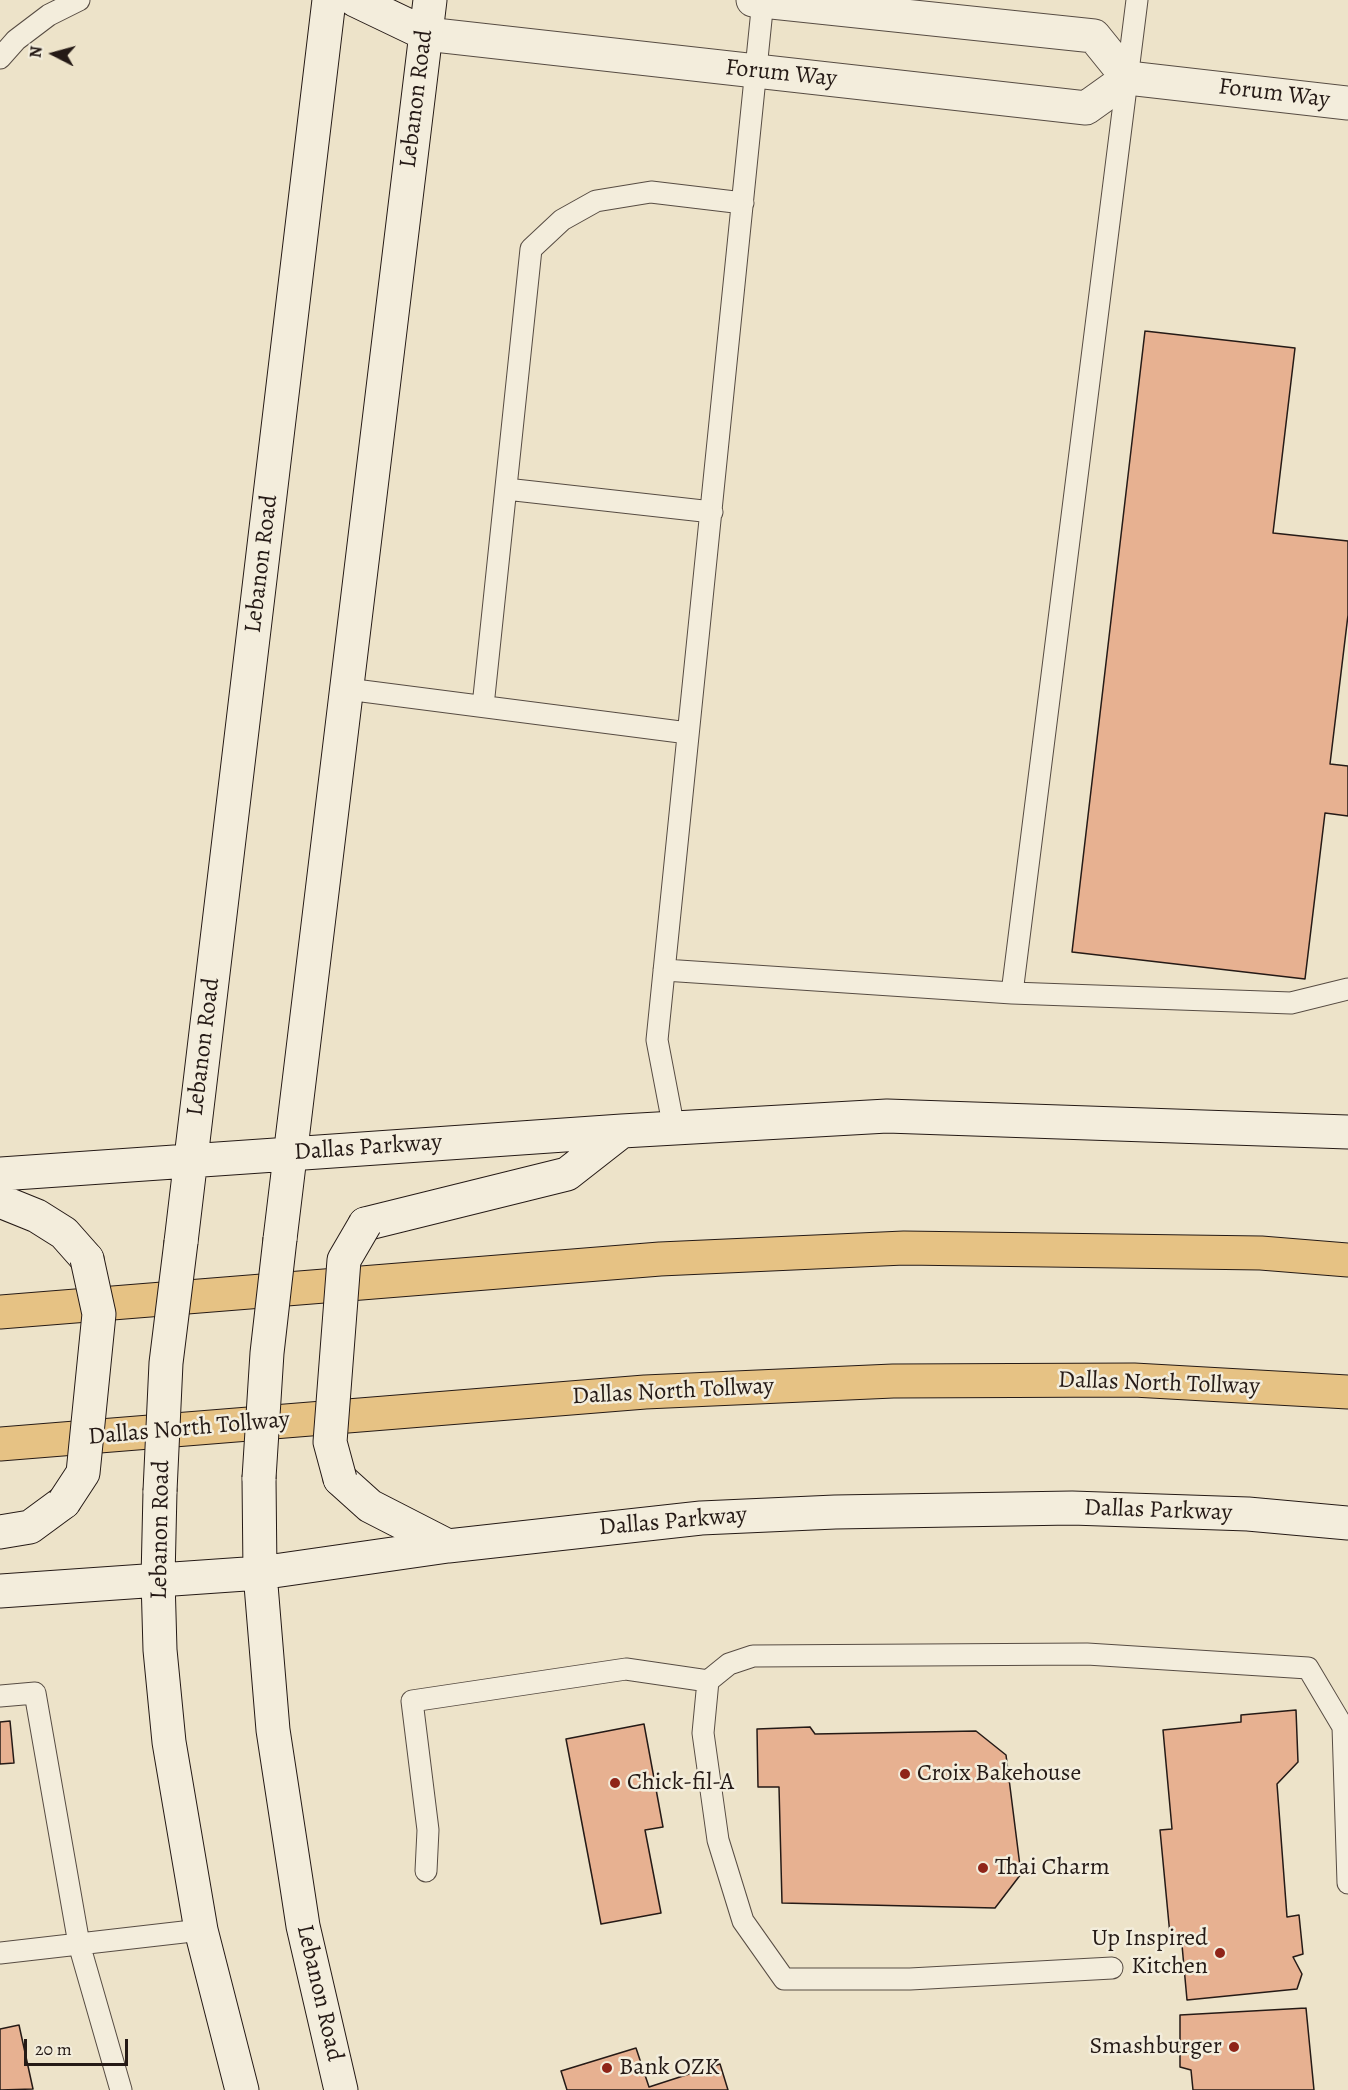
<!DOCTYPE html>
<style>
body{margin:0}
#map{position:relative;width:1348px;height:2090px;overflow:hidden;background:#ede3c9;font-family:Alegreya,serif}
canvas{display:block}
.north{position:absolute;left:24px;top:24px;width:60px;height:60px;-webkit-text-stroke:4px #f3eddc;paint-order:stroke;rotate:276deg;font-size:16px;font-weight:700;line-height:24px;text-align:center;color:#251a16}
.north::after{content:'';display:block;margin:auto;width:21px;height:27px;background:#251a16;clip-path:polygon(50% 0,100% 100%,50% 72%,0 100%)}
.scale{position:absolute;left:24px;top:2039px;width:104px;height:27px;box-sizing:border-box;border:3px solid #251a16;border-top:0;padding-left:8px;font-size:18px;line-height:21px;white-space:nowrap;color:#251a16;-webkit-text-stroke:4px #f3eddc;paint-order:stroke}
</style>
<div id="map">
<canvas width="1348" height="2090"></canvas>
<div class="north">N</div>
<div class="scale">20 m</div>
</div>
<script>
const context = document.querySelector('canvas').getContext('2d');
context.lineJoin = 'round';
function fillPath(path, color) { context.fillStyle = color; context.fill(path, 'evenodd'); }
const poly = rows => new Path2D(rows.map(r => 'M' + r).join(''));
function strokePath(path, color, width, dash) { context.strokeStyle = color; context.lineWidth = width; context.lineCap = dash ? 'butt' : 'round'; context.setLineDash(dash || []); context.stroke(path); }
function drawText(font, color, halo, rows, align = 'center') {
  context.font = font + ' Alegreya,serif'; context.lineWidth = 5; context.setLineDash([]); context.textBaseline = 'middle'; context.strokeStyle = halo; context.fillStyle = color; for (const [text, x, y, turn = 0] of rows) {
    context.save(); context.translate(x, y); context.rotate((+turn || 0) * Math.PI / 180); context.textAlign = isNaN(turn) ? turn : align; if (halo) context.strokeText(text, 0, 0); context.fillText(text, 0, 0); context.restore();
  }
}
const building = poly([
 [1145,331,1295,348,1273,533,1348,541,1348,615,1330,764,1348,766,1348,816,1325,813,1305,979,1072,952,1145,331],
 [1296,1710,1298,1762,1277,1784,1287,1917,1299,1915,1303,1954,1293,1957,1302,1974,1297,1989,1187,2000,1181,1934,1170,1935,1160,1830,1172,1829,1163,1730,1241,1722,1241,1715,1296,1710],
 [10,1721,14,1763,0,1764,0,1722,10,1721],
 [644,1724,663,1827,645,1830,661,1913,601,1924,566,1739,644,1724],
 [810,1727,815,1734,976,1731,1006,1755,1021,1874,995,1908,782,1903,779,1787,758,1787,757,1729,810,1727],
 [1306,2008,1314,2090,1193,2090,1191,2070,1180,2067,1180,2015,1306,2008],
 [19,2025,33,2089,0,2090,0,2029,19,2025],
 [636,2048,649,2087,720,2064,728,2090,567,2090,561,2071,636,2048]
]);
const service = poly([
 [0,58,16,40,49,15,79,0],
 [506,489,712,512],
 [347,689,688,733],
 [483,706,531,249,562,220,596,201,651,192,743,203],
 [664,970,1012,993,1291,1003,1348,989],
 [1012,993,1137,0],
 [674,1129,657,1040,763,0],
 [0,1696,35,1693,79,1944,121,2090],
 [426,1871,428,1830,412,1701,626,1669,708,1681],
 [0,1953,201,1930],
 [1112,1968,910,1979,784,1979,743,1921,718,1840,703,1733,708,1681,729,1664,753,1656,1087,1654,1308,1668,1343,1727,1348,1883]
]);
const minor = poly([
 [426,34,1086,108,1128,78,1094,36,753,0],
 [1128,78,1348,103]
]);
const secondary = poly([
 [355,0,426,34],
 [0,1174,622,1131,887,1116,1348,1132],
 [0,1201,37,1216,64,1233,87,1259],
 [365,1224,567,1174,622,1131],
 [280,1239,430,0],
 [181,1242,329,0],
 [259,1478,260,1573,273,1730,303,1926,341,2090],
 [340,1479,370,1506,448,1546],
 [160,1491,158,1579,160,1650,169,1742,201,1930,242,2090],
 [0,1532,30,1527,64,1502],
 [0,1591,260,1573,448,1546,701,1518,835,1512,1072,1508,1248,1514,1348,1523]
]);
const motorway = poly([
 [0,1312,660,1259,904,1248,1261,1253,1348,1260],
 [0,1444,645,1392,893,1381,1134,1380,1348,1392]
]);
const secondaryBridge = poly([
 [259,1478,267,1353,280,1239],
 [340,1479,330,1442,344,1260,365,1224],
 [160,1491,166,1363,181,1242],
 [64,1502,83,1473,99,1314,87,1259]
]);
const markers = [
 [905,1774,6,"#8f2418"],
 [615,1783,6,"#8f2418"],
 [983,1868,6,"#8f2418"],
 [1220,1953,6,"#8f2418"],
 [1234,2047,6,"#8f2418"],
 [607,2068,6,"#8f2418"]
];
const streetNames = [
 ["Forum Way",781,74,6],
 ["Forum Way",1274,94,7],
 ["Lebanon Road",417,99,-83],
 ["Lebanon Road",262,564,-83],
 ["Lebanon Road",204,1047,-83],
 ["Dallas Parkway",368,1148,-4],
 ["Dallas North Tollway",1159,1384,2],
 ["Dallas North Tollway",673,1392,-3],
 ["Dallas North Tollway",189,1429,-5],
 ["Dallas Parkway",1158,1511,2],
 ["Dallas Parkway",673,1522,-5],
 ["Lebanon Road",161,1530,-89],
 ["Lebanon Road",319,1993,77]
];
const poiNames = [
 ["Croix Bakehouse",917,1774],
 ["Chick-fil-A",627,1783],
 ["Thai Charm",995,1868],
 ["Up Inspired",1208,1939,"right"],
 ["Kitchen",1208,1967,"right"],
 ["Smashburger",1222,2047,"right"],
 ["Bank OZK",619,2068]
];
fillPath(building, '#e7b191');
strokePath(building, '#251a16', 1.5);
strokePath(service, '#574c43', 23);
strokePath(minor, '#574c43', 35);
strokePath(secondary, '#251a16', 35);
strokePath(motorway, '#251a16', 35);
strokePath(service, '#f3eddc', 21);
strokePath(minor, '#f3eddc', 33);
strokePath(secondary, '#f3eddc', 33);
strokePath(motorway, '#e6c284', 33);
strokePath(secondaryBridge, '#251a16', 35, []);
strokePath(secondaryBridge, '#f3eddc', 33);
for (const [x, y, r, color] of markers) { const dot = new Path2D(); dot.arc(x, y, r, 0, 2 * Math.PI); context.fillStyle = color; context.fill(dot); strokePath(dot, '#f3eddc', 2); }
drawText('24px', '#251a16', '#f3eddc', streetNames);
drawText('24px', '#251a16', '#f3eddc', poiNames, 'left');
</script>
